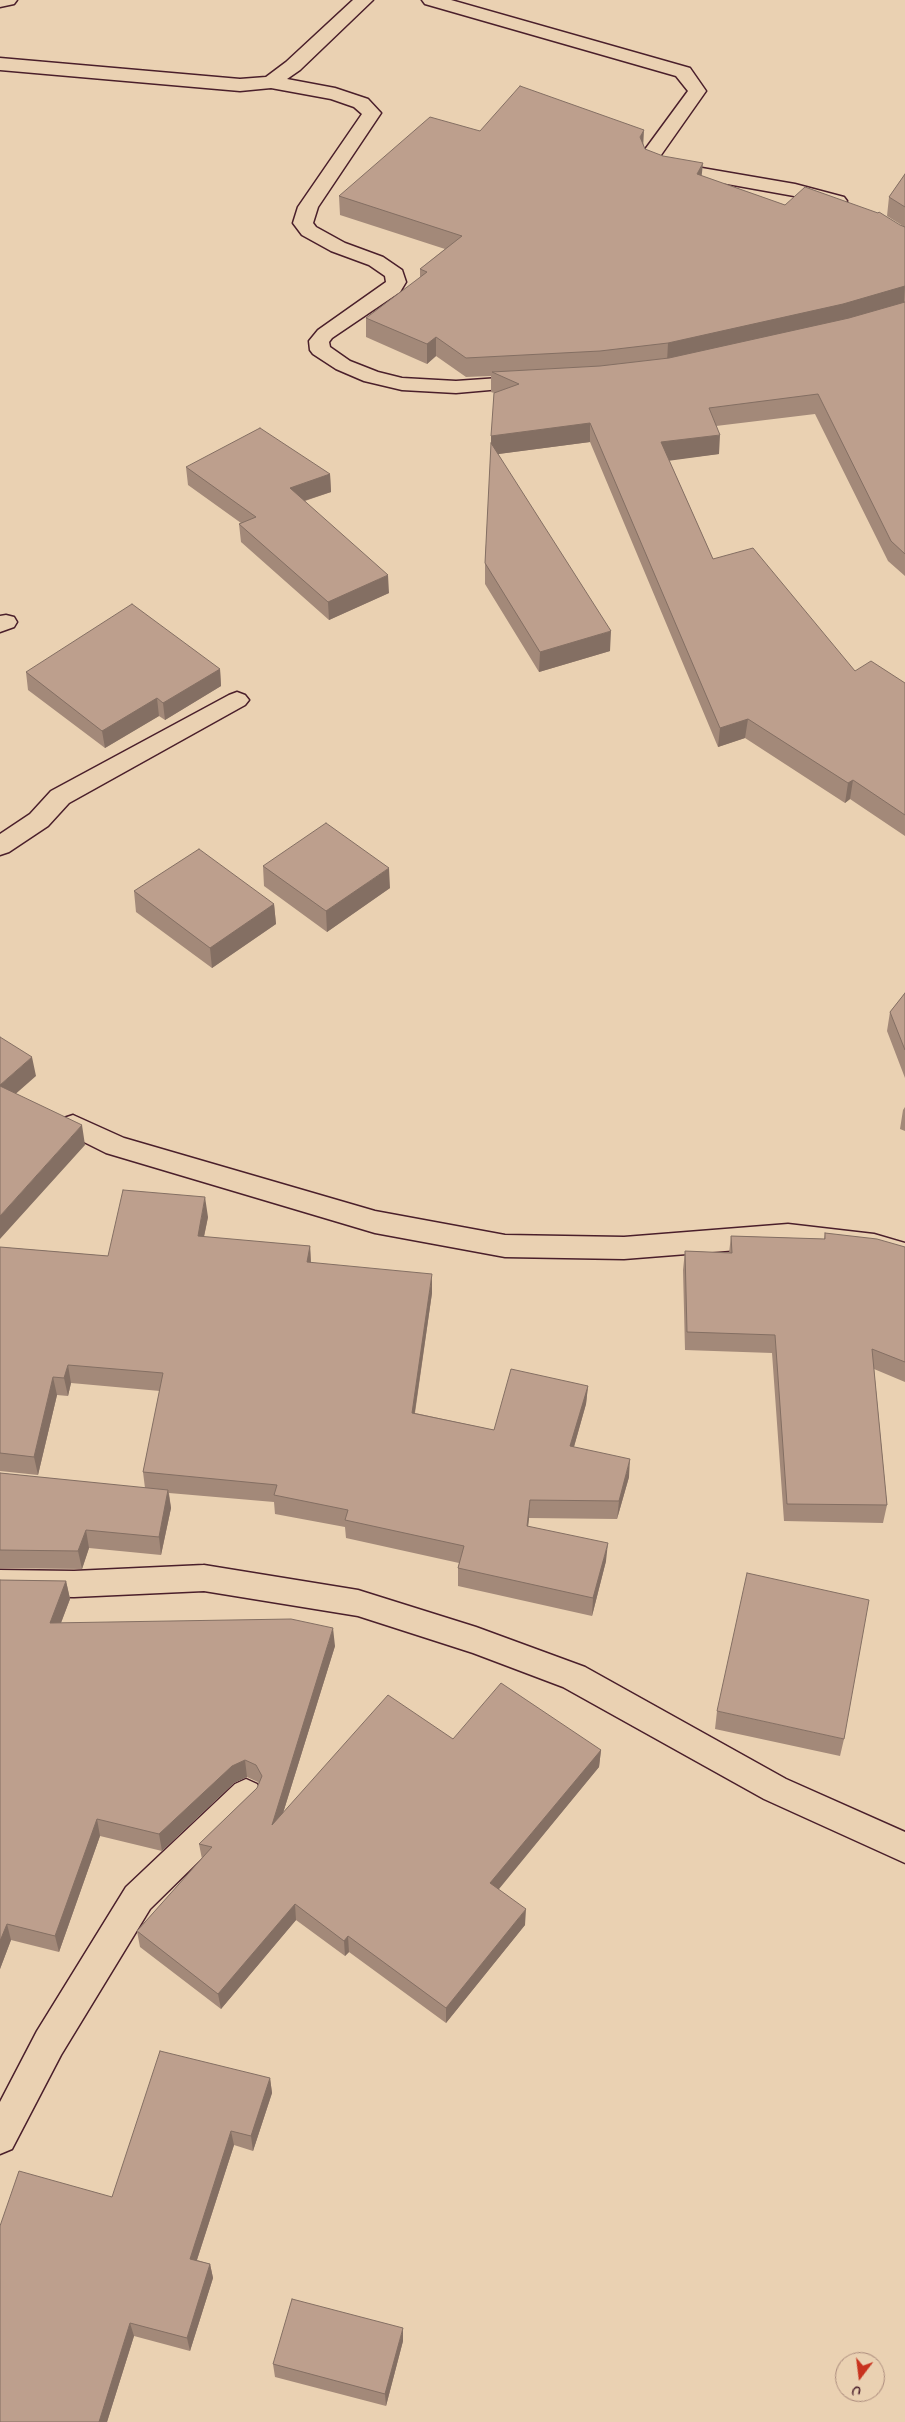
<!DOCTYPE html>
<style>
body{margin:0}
#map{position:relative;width:905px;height:2422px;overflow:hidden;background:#ead1b2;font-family:Mynerve,sans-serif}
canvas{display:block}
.north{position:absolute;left:835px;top:2352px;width:50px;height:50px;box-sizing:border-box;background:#ead1b2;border:1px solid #aa8a7c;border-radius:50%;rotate:195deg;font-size:14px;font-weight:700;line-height:20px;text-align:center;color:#4a1f2b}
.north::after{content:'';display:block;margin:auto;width:18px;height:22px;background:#c8321e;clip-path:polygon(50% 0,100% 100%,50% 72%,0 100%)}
</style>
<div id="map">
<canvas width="905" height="2422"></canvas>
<div class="north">U</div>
</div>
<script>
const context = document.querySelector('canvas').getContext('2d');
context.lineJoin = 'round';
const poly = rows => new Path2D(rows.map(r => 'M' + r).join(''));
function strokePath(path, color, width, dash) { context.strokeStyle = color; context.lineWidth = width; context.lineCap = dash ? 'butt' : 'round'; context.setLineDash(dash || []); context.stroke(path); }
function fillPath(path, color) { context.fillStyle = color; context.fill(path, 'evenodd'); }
const minor = poly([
 [0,0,17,0,14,4,0,7,0,0],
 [353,0,373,0,300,70,287,79,335,88,368,99,381,113,318,207,313,223,316,227,345,243,383,257,402,270,406,282,400,292,332,338,329,342,330,347,350,361,378,372,402,378,456,381,528,376,535,378,538,382,535,386,456,393,402,390,364,381,336,369,313,354,310,350,309,341,318,330,386,282,385,276,369,265,331,251,302,235,293,223,298,207,362,114,354,107,331,99,271,88,240,91,0,70,0,58,240,79,266,77,286,62,353,0],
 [422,0,451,0,690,68,706,91,661,155,661,159,667,162,795,184,844,197,847,201,844,205,837,207,794,196,655,171,645,166,641,155,688,91,676,76,425,4,422,0],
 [6,615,14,617,17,622,14,627,0,632,0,616,6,615],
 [237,692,245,695,249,700,245,705,69,803,48,826,9,852,0,855,0,834,30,814,51,791,229,695,237,692],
 [73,1115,124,1138,375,1211,505,1235,624,1237,788,1224,874,1234,905,1243,905,1265,874,1256,788,1246,624,1259,505,1257,375,1233,106,1153,64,1132,60,1125,64,1118,73,1115],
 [204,1565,358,1590,476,1627,585,1667,786,1779,905,1832,905,1863,764,1799,563,1687,473,1653,358,1616,204,1591,74,1597,0,1596,0,1570,74,1571,204,1565],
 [246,1779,257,1784,262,1794,257,1804,150,1909,61,2055,12,2149,0,2154,0,2102,37,2031,126,1887,235,1784,246,1779]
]);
const wall = poly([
 [480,131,643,144,645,149,702,176,785,205,903,226,887,216,889,197,905,174,905,576,888,561,815,414,716,426,719,454,669,460,713,559,855,671,905,683,905,836,850,799,845,803,745,738,718,747,590,442,498,454,610,651,539,672,485,584,485,563,494,393,491,392,491,376,466,377,436,356,427,364,366,337,366,318,420,278,420,269,445,249,340,215,339,196],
 [186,467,330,474,331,492,305,501,389,593,329,620,241,542,239,524,241,523,188,485],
 [220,669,221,686,165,720,159,716,105,748,28,690,26,672],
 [263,866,390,888,327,932,264,886],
 [134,891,274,904,276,924,212,968,136,912],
 [905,993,905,1078,887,1031,890,1012],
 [905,1107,905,1131,900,1129,903,1110],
 [208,1217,204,1237,310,1246,311,1263,432,1293,415,1413,494,1430,588,1386,586,1404,574,1447,629,1477,617,1519,529,1518,528,1526,606,1561,592,1616,458,1586,458,1568,459,1563,346,1538,345,1527,275,1514,274,1502,169,1493,171,1508,161,1555,89,1548,82,1569,0,1568,0,1473,145,1488,143,1472,160,1391,71,1383,68,1396,57,1395,38,1475,0,1471,0,1247,108,1256],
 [825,1233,905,1247,905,1382,874,1369,887,1505,883,1523,784,1521,772,1353,685,1350,683,1270,685,1251,729,1253,731,1236,824,1239],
 [0,1580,66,1581,70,1599,61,1623,335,1646,283,1813,453,1739,601,1750,599,1767,498,1889,525,1925,446,2023,349,1952,345,1956,296,1920,221,2009,140,1947,137,1931,202,1859,199,1844,257,1788,259,1784,258,1782,247,1777,234,1783,162,1851,100,1836,59,1952,11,1940,0,1969],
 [717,1711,844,1739,840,1756,715,1729],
 [270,2078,272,2093,253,2151,234,2145,197,2260,210,2264,213,2278,190,2351,134,2336,107,2422,0,2422,112,2197],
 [403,2341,386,2406,275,2377,273,2364]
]);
const shadedWall = poly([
 [644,130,643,149,640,137],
 [703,163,701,182,697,174],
 [905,286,904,304,841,323,667,362,668,343],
 [436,337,436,356,427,364,427,344],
 [590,423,590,442,491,455,491,436],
 [720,435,719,454,660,462,661,442],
 [330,474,331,492,291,505,290,488],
 [388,575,389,593,329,620,328,602],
 [611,631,610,651,539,672,540,652],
 [220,669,221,686,165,720,163,703],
 [157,698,159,716,105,748,102,731],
 [748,719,745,738,718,747,720,728],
 [853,780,850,799,845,803,848,783],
 [389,868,390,888,327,932,326,911],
 [274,904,276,924,212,968,210,948],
 [32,1057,36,1076,3,1105,0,1090,0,1085],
 [82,1125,85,1145,0,1239,0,1216],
 [205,1197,208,1217,200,1255,198,1236],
 [310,1246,311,1265,307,1262],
 [432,1274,432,1293,412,1431,412,1413],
 [68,1365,71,1383,68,1396,64,1378],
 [53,1377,57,1395,38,1475,34,1457],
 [588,1386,586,1404,569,1464,570,1446],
 [630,1459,629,1477,617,1519,619,1501],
 [168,1490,171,1508,161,1555,159,1537],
 [530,1500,529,1518,526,1544,527,1526],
 [86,1530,89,1548,82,1569,78,1551],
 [608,1543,606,1561,592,1616,593,1598],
 [66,1581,70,1599,54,1641,50,1623],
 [333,1628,335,1646,274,1842,272,1825],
 [601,1750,599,1767,490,1900,490,1883],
 [245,1760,247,1777,234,1783,162,1851,159,1834,232,1766],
 [97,1819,100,1836,59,1952,55,1936],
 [295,1904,296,1920,221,2009,218,1994],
 [526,1909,525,1925,446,2023,446,2008],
 [7,1924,11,1940,0,1969,0,1941],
 [348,1936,349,1952,345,1956,344,1941],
 [270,2078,272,2093,253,2151,251,2136],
 [231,2131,234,2145,193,2272,190,2259],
 [210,2264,213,2278,190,2351,187,2338],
 [130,2323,134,2336,107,2422,99,2422],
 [403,2328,403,2341,386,2406,385,2394]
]);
const building = poly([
 [520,86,644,130,640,137,645,149,663,156,703,163,697,174,785,205,805,187,878,213,879,212,900,225,905,227,905,286,843,304,668,343,600,351,466,358,436,337,427,344,366,318,427,272,420,269,462,236,339,196,430,117,480,131,520,86],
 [905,174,905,207,889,197,905,174],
 [905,302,905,554,891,541,818,394,709,408,720,435,661,442,713,559,753,548,855,671,871,661,905,683,905,815,853,780,848,783,748,719,720,728,590,423,491,436,494,393,519,384,492,372,600,366,669,358,849,318,905,302],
 [260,428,330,474,290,488,388,575,328,602,239,524,256,517,186,467,260,428],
 [491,443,611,631,540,652,485,563,491,443],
 [132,604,220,669,163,703,157,698,102,731,26,672,132,604],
 [326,823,389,868,326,911,263,866,326,823],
 [199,849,274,904,210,948,134,891,199,849],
 [905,993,905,1050,890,1012,905,993],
 [0,1037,32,1057,0,1085,0,1037],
 [0,1086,82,1125,0,1216,0,1086],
 [123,1190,205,1197,198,1236,310,1246,307,1262,432,1274,412,1413,494,1430,511,1369,588,1386,570,1446,630,1459,619,1501,530,1500,527,1526,608,1543,593,1598,458,1568,464,1546,345,1520,348,1510,274,1495,277,1485,143,1472,163,1373,68,1365,64,1378,53,1377,34,1457,0,1453,0,1247,108,1256,123,1190],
 [825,1233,877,1239,905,1247,905,1362,872,1349,887,1505,787,1504,775,1335,687,1332,685,1251,732,1253,731,1236,825,1239,825,1233],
 [0,1473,168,1490,159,1537,86,1530,78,1551,0,1550,0,1473],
 [747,1573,869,1600,844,1739,717,1711,747,1573],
 [0,1580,66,1581,50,1623,291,1619,333,1628,272,1825,388,1695,453,1739,501,1683,601,1750,490,1883,526,1909,446,2008,348,1936,344,1941,295,1904,218,1994,137,1931,212,1847,199,1844,257,1788,262,1776,256,1765,245,1760,232,1766,159,1834,97,1819,55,1936,7,1924,0,1941,0,1580],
 [160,2051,270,2078,251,2136,231,2131,190,2259,210,2264,187,2338,130,2323,99,2422,0,2422,0,2226,19,2171,112,2197,160,2051],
 [292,2299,403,2328,385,2394,273,2364,292,2299]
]);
strokePath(minor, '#4a1f2b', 3);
fillPath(minor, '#ead1b2');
fillPath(wall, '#a38979');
fillPath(shadedWall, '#846f63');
fillPath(building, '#bd9f8d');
strokePath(building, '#846f63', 1);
</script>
